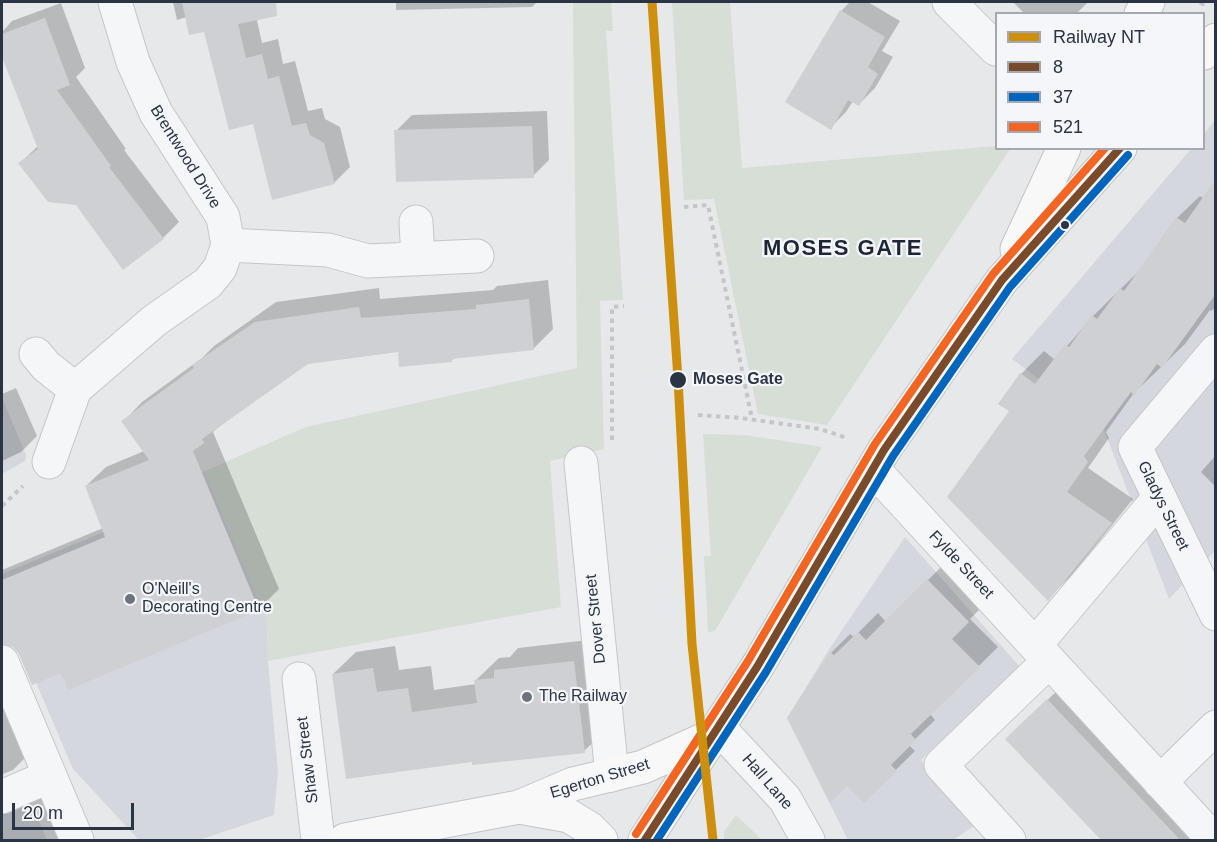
<!DOCTYPE html>
<style>
body{margin:0}
#map{position:relative;width:1217px;height:842px;overflow:hidden;background:#e6e8ea;font-family:Helvetica,sans-serif}
canvas{display:block}
.frame{position:absolute;inset:0;border:3px solid #2b3445;pointer-events:none}
.legend{position:absolute;left:995px;top:12px;width:210px;height:138px;box-sizing:border-box;background:#f4f6f9;border:2px solid #a4a8b1;margin:0;padding:8px 10px;list-style:none;font-size:18px;color:#2b3445}
.legend li{display:flex;align-items:center;gap:12px;height:30px}
.legend b{width:30px;border:2px solid #a4a8b1}
.scale{position:absolute;left:12px;top:803px;width:122px;height:27px;box-sizing:border-box;border:3px solid #2b3445;border-top:0;padding-left:8px;font-size:18px;line-height:21px;white-space:nowrap;color:#2b3445;-webkit-text-stroke:4px #f4f6f9;paint-order:stroke}
</style>
<div id="map">
<canvas width="1217" height="842"></canvas>
<div class="frame"></div>
<ul class="legend">
<li><b style="height:8px;background:#ce8f0e"></b>Railway NT</li>
<li><b style="height:8px;background:#7a4b2a"></b>8</li>
<li><b style="height:8px;background:#0065bd"></b>37</li>
<li><b style="height:8px;background:#f26522"></b>521</li>
</ul>
<div class="scale">20 m</div>
</div>
<script>
const context = document.querySelector('canvas').getContext('2d');
context.lineJoin = 'round';
function fillPath(path, color) { context.fillStyle = color; context.fill(path, 'evenodd'); }
const poly = rows => new Path2D(rows.map(r => 'M' + r).join(''));
function strokePath(path, color, width, dash) { context.strokeStyle = color; context.lineWidth = width; context.lineCap = dash ? 'butt' : 'round'; context.setLineDash(dash || []); context.stroke(path); }
function drawText(font, color, halo, rows, align = 'center') {
  context.font = font + ' Helvetica,sans-serif'; context.lineWidth = 4.5; context.setLineDash([]); context.textBaseline = 'middle'; context.strokeStyle = halo; context.fillStyle = color; for (const [text, x, y, turn = 0] of rows) {
    context.save(); context.translate(x, y); context.rotate((+turn || 0) * Math.PI / 180); context.textAlign = isNaN(turn) ? turn : align; if (halo) context.strokeText(text, 0, 0); context.fillText(text, 0, 0); context.restore();
  }
}
const built = poly([
 [1215,120,1215,551,1169,599,1103,427,1012,359,1191,149,1204,148,1204,134],
 [2,398,26,455,25,461,2,474],
 [205,471,267,619,268,661,278,772,274,815,199,840,142,840,137,838,73,769,2,603,2,574,135,519,128,503],
 [905,537,1020,667,921,760,977,824,953,840,848,840,787,718,830,648],
 [21,778,47,840,2,840,2,786]
]);
const green = poly([
 [573,2,611,2,613,31,606,31,623,300,600,301,604,449,550,461,561,607,268,661,267,619,205,471,306,427,577,368],
 [672,2,730,2,742,168,996,146,996,148,1010,149,827,425,758,414,714,199,684,200],
 [703,434,745,435,822,447,715,631,708,632,704,556,711,556],
 [736,815,762,840,724,840,724,832]
]);
const shadow = poly([
 [173,2,253,2,262,43,278,39,283,64,295,61,308,111,322,108,325,119,340,127,350,167,334,183,254,122,205,30,187,17,177,20],
 [396,2,537,2,532,7,396,10],
 [850,2,868,2,900,21,882,51,893,57,875,88,859,104,853,101,846,112,830,128,841,11],
 [1013,2,1088,2,1076,14,1025,14],
 [61,3,85,68,76,77,126,149,124,150,179,222,163,238,76,203,20,163,38,146,2,51,2,32,12,21],
 [547,111,549,160,533,176,396,131,412,115],
 [1216,182,1216,307,1211,311,1210,310,1185,344,1134,393,1106,432,1109,438,1088,468,1133,499,1071,576,1048,598,1011,411,1021,374,1044,351,1055,360,1093,316,1142,268,1177,218,1200,196,1204,199],
 [548,280,553,329,533,349,455,358,452,360,399,351,308,363,222,424,213,432,279,589,259,609,69,688,62,671,21,654,14,646,3,642,33,750,13,770,3,774,4,784,45,789,67,840,2,840,2,570,103,528,86,486,106,467,144,451,123,422,142,402,202,358,214,346,276,302,379,288,380,299,493,290,497,286],
 [16,388,37,436,21,452,2,461,2,394],
 [1216,455,1216,487,1201,472],
 [947,561,987,602,970,619,998,647,930,714,935,720,909,745,915,751,864,801,831,653,850,634,854,637,878,613,886,622],
 [597,639,607,729,584,751,473,760,333,674,356,652,395,646,399,670,431,666,434,690,476,684,476,680,499,658,510,657,518,648],
 [1064,684,1211,840,1103,840,1007,739]
]);
const building = poly([
 [182,2,276,2,277,16,238,24,246,58,262,54,268,79,279,76,292,126,306,123,310,135,324,143,335,184,272,200,253,124,229,130,204,32,189,35],
 [840,10,885,37,868,67,878,74,859,106,848,100,831,130,785,102],
 [45,18,70,85,57,90,111,166,109,167,164,239,123,270,76,205,48,202,18,163,38,149,2,57,2,34],
 [532,126,534,178,396,182,394,130],
 [1215,180,1215,295,1162,368,1157,364,1134,396,1131,392,1084,456,1088,462,1067,492,1112,523,1048,601,947,497,1009,411,998,404,1020,373,1035,384,1065,344,1069,347,1092,315,1097,319,1120,288,1124,291,1176,217,1185,223],
 [529,299,534,350,452,359,452,362,399,367,398,352,308,364,202,439,204,443,193,451,259,610,68,690,61,673,32,685,19,654,13,647,2,644,2,580,105,537,85,486,149,460,121,421,194,368,192,365,255,322,359,307,361,318,476,309,476,305],
 [927,579,969,622,952,639,980,667,911,734,916,740,891,765,897,771,864,803,847,786,830,803,787,718,830,652,834,655,858,632,866,640],
 [574,661,585,753,472,765,472,762,346,779,332,674,373,668,377,692,408,688,412,712,477,703,474,680,494,678,494,670],
 [1047,699,1105,760,1180,840,1101,840,1005,739]
]);
const path = poly([
 [1200,2,1203,4,1205,2],
 [684,207,708,205,752,419],
 [698,415,741,418,820,429,847,438],
 [612,440,612,307,624,306],
 [2,506,23,486]
]);
const minor = poly([
 [949,2,996,49],
 [416,222,418,258],
 [228,245,328,250,368,261,477,256],
 [1216,351,1135,447,1216,614],
 [36,354,46,366,75,389,49,462],
 [75,389,154,321,208,283,220,268,228,245,223,217,156,113,133,62,115,2],
 [581,463,612,775],
 [873,469,1214,840],
 [1035,645,1159,498],
 [2,662,77,840],
 [299,679,318,840],
 [719,728,785,799,808,840],
 [1160,782,1216,727],
 [2,797,50,776],
 [1009,840,941,765,1049,661]
]);
const major = poly([
 [1141,14,1148,2],
 [1204,53,1216,40],
 [1017,249,1064,148],
 [519,807,569,816,589,828,601,840],
 [345,840,519,807,573,784,643,767,714,735],
 [645,840,757,667,884,450,1002,280,1120,148]
]);
const bus1 = poly([
 [645,840,757,667,884,450,1002,280,1120,148]
]);
const bus2 = poly([
 [657,840,766,672,893,456,1010,287,1128,155]
]);
const bus3 = poly([
 [636,834,748,661,875,444,993,274,1105,148]
]);
const rail1 = poly([
 [652,2,678,379,692,644,713,840]
]);
const markers = [
 [1065,225,5,"#2b3445"],
 [678,380,9,"#2b3445"],
 [130,599,6,"#6c737f"],
 [527,697,6,"#6c737f"]
];
const streetNames = [
 ["Brentwood Drive",185,157,58],
 ["Gladys Street",1163,506,64],
 ["Fylde Street",961,565,47],
 ["Dover Street",596,619,-96],
 ["Shaw Street",308,760,-97],
 ["Egerton Street",600,779,-17],
 ["Hall Lane",767,782,49]
];
const stopNames = [
 ["Moses Gate",693,380]
];
const poiNames = [
 ["O'Neill's",142,590],
 ["Decorating Centre",142,608],
 ["The Railway",539,697]
];
const districtNames = [
 ["MOSES GATE",843,249]
];
fillPath(built, '#d4d7dd');
fillPath(green, '#d6ded6');
fillPath(shadow, '#0003');
fillPath(building, '#ced0d3');
strokePath(minor, '#c4c6c8', 35);
strokePath(major, '#c2c5c8', 35);
strokePath(path, '#c5c6ca', 4, [4.5, 4.5]);
strokePath(minor, '#f5f6f7', 33);
strokePath(major, '#f8f8f8', 33);
strokePath(bus1, '#7a4b2a', 8);
strokePath(bus2, '#0065bd', 8);
strokePath(bus3, '#f26522', 8);
strokePath(rail1, '#ce8f0e', 9);
for (const [x, y, r, color] of markers) { const dot = new Path2D(); dot.arc(x, y, r, 0, 2 * Math.PI); context.fillStyle = color; context.fill(dot); strokePath(dot, '#f4f6f9', 2); }
drawText('16px', '#2b3445', '#f4f6f9', streetNames);
drawText('bold 16px', '#2b3445', '#f4f6f9', stopNames, 'left');
drawText('16px', '#2b3445', '#f4f6f9', poiNames, 'left');
context.letterSpacing = '1.5px';
drawText('bold 22px', '#1d2536', '#f4f6f9', districtNames);
context.letterSpacing = '0px';
</script>
